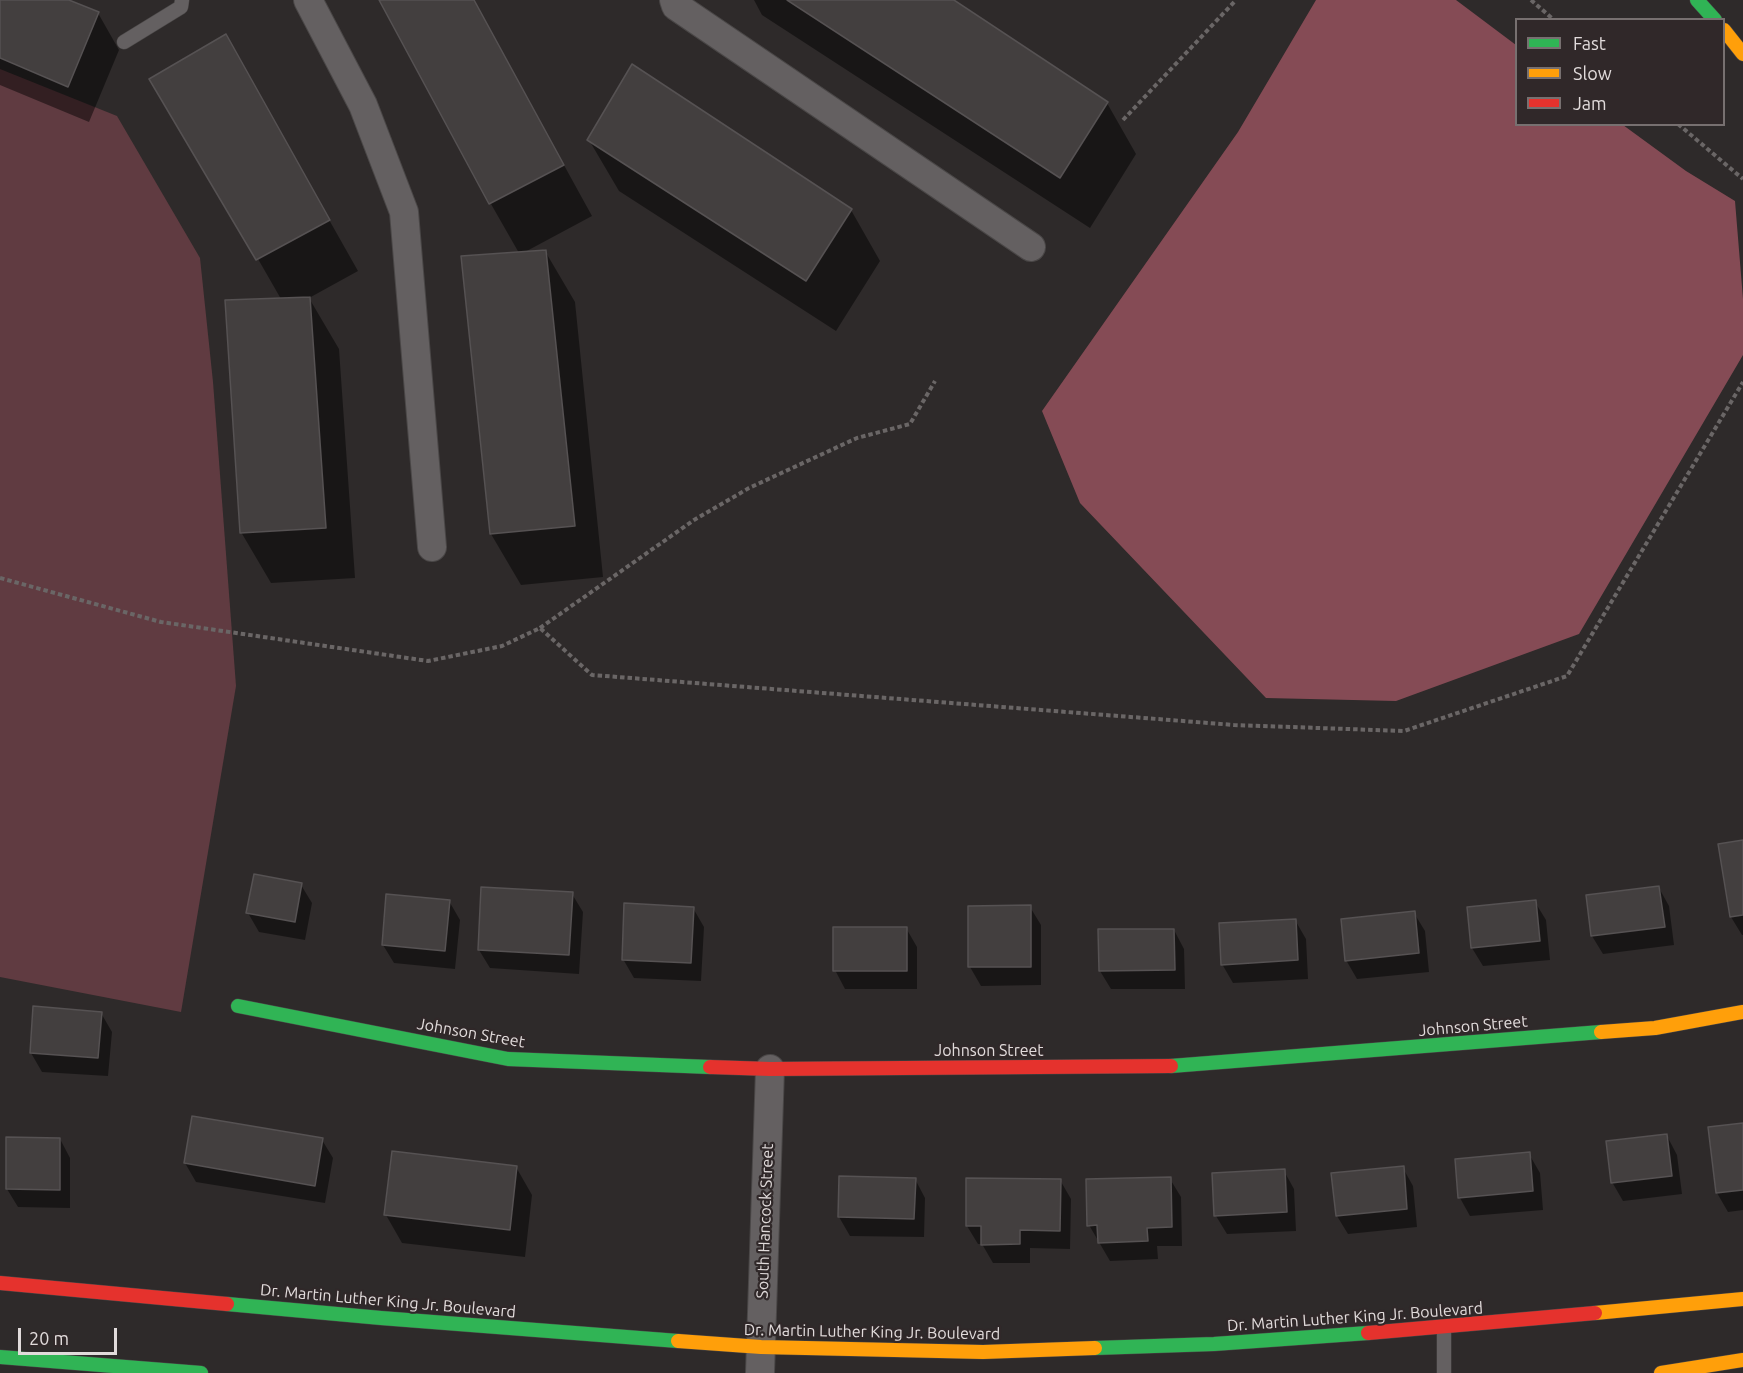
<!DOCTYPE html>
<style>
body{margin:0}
#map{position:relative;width:1743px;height:1373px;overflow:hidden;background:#2e2a2a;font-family:Ubuntu,sans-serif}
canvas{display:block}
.legend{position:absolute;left:1515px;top:18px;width:210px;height:108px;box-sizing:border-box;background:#302829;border:2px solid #777070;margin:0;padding:8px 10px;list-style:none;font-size:18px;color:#e1dbdb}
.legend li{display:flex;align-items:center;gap:12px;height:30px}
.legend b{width:30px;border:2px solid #777070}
.scale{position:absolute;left:18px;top:1328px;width:99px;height:27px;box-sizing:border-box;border:3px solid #e1dbdb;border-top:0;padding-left:8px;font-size:18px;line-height:21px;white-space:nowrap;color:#e1dbdb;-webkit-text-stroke:4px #302829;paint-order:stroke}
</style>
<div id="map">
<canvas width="1743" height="1373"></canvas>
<ul class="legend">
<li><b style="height:8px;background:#30b455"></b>Fast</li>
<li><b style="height:8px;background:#ff9f0a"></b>Slow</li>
<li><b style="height:8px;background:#e5322d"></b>Jam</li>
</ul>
<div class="scale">20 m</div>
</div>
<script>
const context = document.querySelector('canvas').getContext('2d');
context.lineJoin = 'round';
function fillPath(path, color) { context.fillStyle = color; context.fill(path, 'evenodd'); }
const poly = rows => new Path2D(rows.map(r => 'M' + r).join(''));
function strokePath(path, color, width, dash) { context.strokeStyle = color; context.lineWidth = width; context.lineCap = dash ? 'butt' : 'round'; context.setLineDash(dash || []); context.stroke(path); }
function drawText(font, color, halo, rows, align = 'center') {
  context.font = font + ' Ubuntu,sans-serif'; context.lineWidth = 4.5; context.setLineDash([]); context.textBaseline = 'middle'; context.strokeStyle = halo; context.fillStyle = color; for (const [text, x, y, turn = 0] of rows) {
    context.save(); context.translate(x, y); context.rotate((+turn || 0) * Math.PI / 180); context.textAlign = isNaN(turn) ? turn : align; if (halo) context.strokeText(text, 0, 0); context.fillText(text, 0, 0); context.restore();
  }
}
const green = poly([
 [0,69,117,116,200,258,213,382,236,686,181,1012,0,977]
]);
const water = poly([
 [1316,0,1456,0,1516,45,1516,124,1623,125,1686,171,1735,201,1743,299,1743,355,1579,634,1396,701,1266,698,1080,503,1042,411,1238,132]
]);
const shadow = poly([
 [0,0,65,0,98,13,119,50,89,122,0,85],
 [380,0,473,0,592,216,523,253,545,251,575,302,603,577,521,585,491,534,519,253,491,204],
 [754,0,952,0,1107,103,1136,154,1090,228,762,15],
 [254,87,358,271,309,298,339,349,355,578,271,583,241,532,281,299,254,252],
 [589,140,851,210,880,261,836,331,619,191],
 [1743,842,1743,935,1742,935,1731,917],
 [301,885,312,903,305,940,259,932,248,913],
 [1659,888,1669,906,1674,945,1603,954,1592,936],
 [572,894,583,912,579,974,490,968,479,950],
 [449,901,460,920,455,969,394,963,383,945],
 [1535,902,1546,920,1550,960,1483,966,1472,948],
 [969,907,1030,907,1041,925,1041,985,981,986,970,967],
 [693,908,704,927,701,981,634,978,623,959],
 [1414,913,1425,931,1429,972,1357,979,1346,960],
 [1295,920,1306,939,1308,979,1233,983,1222,964],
 [906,928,917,947,917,989,845,989,835,970],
 [1174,930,1184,949,1185,989,1111,989,1100,971],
 [101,1013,112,1032,108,1076,42,1072,31,1053],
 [1743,1124,1743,1210,1728,1212,1717,1193,1709,1128],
 [1667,1136,1677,1155,1682,1194,1623,1201,1612,1182],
 [60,1139,70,1158,70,1208,18,1207,7,1189],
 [322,1140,333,1158,325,1203,196,1182,185,1163],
 [1529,1154,1540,1173,1543,1210,1470,1216,1460,1198,1456,1160],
 [516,1167,532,1195,525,1257,402,1243,386,1215],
 [1403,1168,1413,1186,1417,1227,1348,1234,1337,1216],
 [1284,1171,1294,1189,1296,1231,1227,1234,1216,1216],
 [915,1179,925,1198,924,1237,850,1236,839,1217],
 [1170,1179,1181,1197,1182,1246,1157,1246,1158,1259,1110,1261,1089,1225],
 [1060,1180,1071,1199,1070,1249,1030,1248,1030,1263,993,1263,982,1244,978,1244,967,1226]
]);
const building = poly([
 [0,0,69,0,99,12,68,87,0,58,0,0],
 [379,0,474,0,564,165,489,204,379,0],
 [787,0,954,0,1108,102,1060,178,787,0],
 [226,34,330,220,256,260,149,79,226,34],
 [632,64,852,209,806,281,587,140,632,64],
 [546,250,575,526,490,534,461,256,546,250],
 [310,297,326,528,240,533,225,300,310,297],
 [1743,840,1743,915,1730,917,1718,844,1743,840],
 [254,874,302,883,295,922,246,913,254,874],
 [1659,886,1665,927,1591,936,1586,895,1659,886],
 [481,887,573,892,569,955,478,950,481,887],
 [386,894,450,900,445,951,382,945,386,894],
 [1536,900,1540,941,1471,948,1467,907,1536,900],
 [624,903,694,907,691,963,622,960,624,903],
 [1031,905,1031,967,968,967,968,906,1031,905],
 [1415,911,1419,953,1345,961,1341,919,1415,911],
 [1296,919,1298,960,1221,965,1219,923,1296,919],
 [833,927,907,927,907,971,833,971,833,927],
 [1098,929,1174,929,1175,970,1099,971,1098,929],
 [33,1006,102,1012,98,1058,30,1053,33,1006],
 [192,1116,323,1138,315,1186,184,1163,192,1116],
 [1743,1123,1743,1190,1716,1193,1708,1127,1743,1123],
 [1667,1134,1672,1176,1611,1183,1606,1141,1667,1134],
 [6,1137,60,1138,60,1190,6,1189,6,1137],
 [392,1151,517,1166,510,1230,384,1215,392,1151],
 [1530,1152,1533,1191,1458,1198,1455,1159,1530,1152],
 [1404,1166,1407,1209,1336,1216,1331,1173,1404,1166],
 [1285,1169,1287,1212,1214,1216,1212,1173,1285,1169],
 [839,1176,916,1178,914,1219,838,1217,839,1176],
 [1171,1177,1172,1227,1147,1228,1148,1241,1098,1243,1097,1225,1087,1226,1086,1179,1171,1177],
 [966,1178,1061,1179,1060,1231,1020,1230,1020,1244,981,1245,981,1226,966,1226,966,1178]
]);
const path = poly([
 [1531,0,1554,20],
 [1123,120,1236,0],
 [1678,124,1743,179],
 [0,578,161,622,428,661,502,646,540,628,592,675,1234,725,1404,731,1567,676,1743,382],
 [540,628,694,520,749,488,857,438,910,424,935,381]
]);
const lane = poly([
 [124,42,181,7,182,0],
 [1444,1327,1444,1373]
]);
const street = poly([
 [308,0,363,105,404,212,432,547],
 [674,0,676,6,1031,247],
 [760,1373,770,1069]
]);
const fast = poly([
 [1697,0,1715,20],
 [238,1006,508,1059,710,1067],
 [1171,1066,1601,1032],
 [227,1304,381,1318,678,1341],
 [1095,1348,1214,1344,1368,1333],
 [0,1357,201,1373]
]);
const slow = poly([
 [1724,30,1743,54],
 [1601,1032,1655,1028,1743,1012],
 [1595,1313,1743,1299],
 [678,1341,761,1347,983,1352,1095,1348],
 [1661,1373,1743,1360]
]);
const jam = poly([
 [710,1067,770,1069,1171,1066],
 [0,1283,227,1304],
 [1368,1333,1595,1313]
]);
const streetNames = [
 ["Johnson Street",1473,1026,-5],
 ["Johnson Street",471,1033,10],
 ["Johnson Street",989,1051],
 ["South Hancock Street",765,1221,-88],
 ["Dr. Martin Luther King Jr. Boulevard",388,1301,5],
 ["Dr. Martin Luther King Jr. Boulevard",1355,1317,-4],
 ["Dr. Martin Luther King Jr. Boulevard",872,1332,1]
];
fillPath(green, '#603b41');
fillPath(water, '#854b55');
fillPath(shadow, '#0007');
fillPath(building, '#433f3f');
strokePath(building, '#565253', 1.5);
strokePath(lane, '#4a4747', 15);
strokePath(street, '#4a4747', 30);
strokePath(fast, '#4a4747', 15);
strokePath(slow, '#4a4747', 15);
strokePath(jam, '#4a4747', 15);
strokePath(path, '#6a6666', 4, [4.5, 3]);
strokePath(lane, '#646061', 14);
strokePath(street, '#646061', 28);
strokePath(fast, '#30b455', 14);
strokePath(slow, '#ff9f0a', 14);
strokePath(jam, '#e5322d', 14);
drawText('16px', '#e1dbdb', '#302829', streetNames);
</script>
